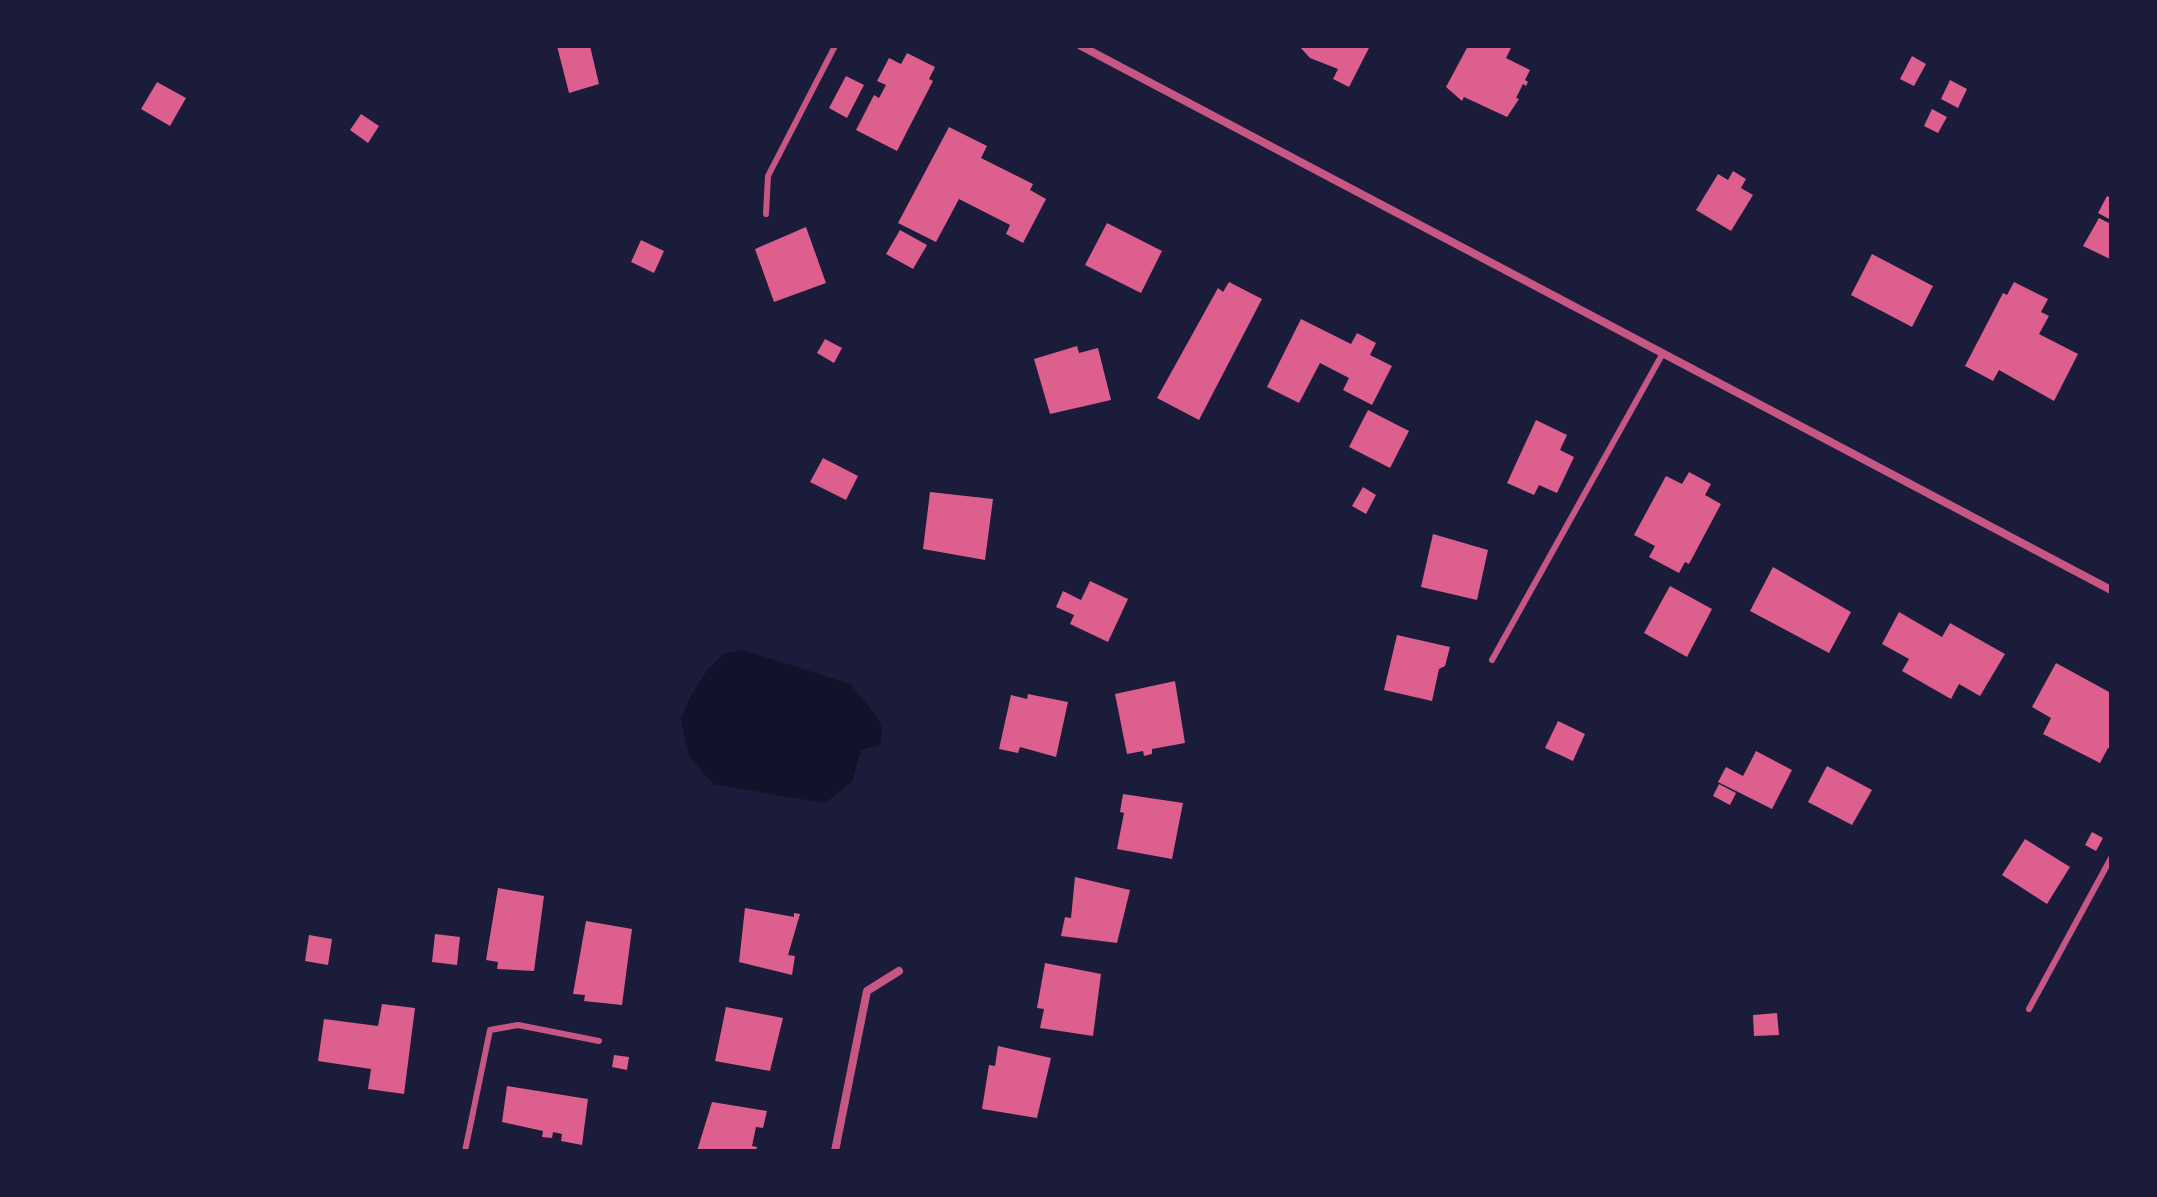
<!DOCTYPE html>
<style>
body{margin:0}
#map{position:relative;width:2157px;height:1197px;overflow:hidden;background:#1b1b3a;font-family:"Exo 2",sans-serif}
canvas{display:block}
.frame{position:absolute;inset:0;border:48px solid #1b1b3a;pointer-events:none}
</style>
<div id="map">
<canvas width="2157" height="1197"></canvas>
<div class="frame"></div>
</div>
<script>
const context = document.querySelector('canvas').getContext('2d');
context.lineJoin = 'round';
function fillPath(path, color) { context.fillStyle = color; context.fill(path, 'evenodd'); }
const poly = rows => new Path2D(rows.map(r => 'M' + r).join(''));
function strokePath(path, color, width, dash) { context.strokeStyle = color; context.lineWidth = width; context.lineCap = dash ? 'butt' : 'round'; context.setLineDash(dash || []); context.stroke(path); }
const water = poly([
 [743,650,850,684,878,718,882,729,880,745,861,750,852,782,825,803,713,784,689,756,681,720,689,699,708,669,725,653]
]);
const building = poly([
 [557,46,590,46,599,84,569,93],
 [1299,46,1370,46,1349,87,1333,79,1338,69,1310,58],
 [1468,46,1512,46,1506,58,1530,70,1525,80,1528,82,1526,86,1523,84,1516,98,1519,99,1507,117,1464,97,1462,101,1446,87],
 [907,53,935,67,929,79,933,81,897,151,856,130,874,95,879,98,886,85,877,81,889,58,901,64],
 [1912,56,1926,64,1914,86,1900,79],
 [846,76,864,85,847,118,829,108],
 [1950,80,1967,89,1958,108,1941,99],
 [157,82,186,98,170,126,141,109],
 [1932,109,1947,117,1938,133,1924,126],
 [361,114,379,126,368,143,350,130],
 [949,127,987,146,981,158,1033,184,1030,190,1046,199,1023,243,1006,234,1010,225,959,199,936,242,898,223],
 [1733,171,1746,179,1741,188,1753,195,1731,231,1696,210,1718,174,1728,180],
 [2107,196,2111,198,2111,220,2098,213],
 [2099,218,2111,224,2110,259,2083,246],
 [1107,223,1162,251,1141,293,1085,265],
 [806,227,826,283,774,302,755,249],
 [900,230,927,245,913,269,886,254],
 [641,240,664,251,654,273,631,262],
 [1872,254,1933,286,1912,327,1851,295],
 [1229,282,1262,299,1199,420,1157,398,1218,288,1223,292],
 [2014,282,2048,299,2041,312,2049,316,2039,334,2078,354,2054,401,1999,370,1993,381,1965,366,2003,293,2007,295],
 [1301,319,1351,344,1357,333,1376,343,1370,355,1392,366,1372,405,1343,390,1349,378,1320,363,1299,403,1267,387],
 [825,339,842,348,834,363,817,353],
 [1077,346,1079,353,1098,348,1111,400,1050,414,1034,359],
 [1368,410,1409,431,1390,468,1349,447],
 [1536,420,1567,435,1560,450,1574,457,1557,493,1539,485,1534,495,1507,483],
 [823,458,858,476,846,500,810,482],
 [1689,472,1711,484,1705,495,1721,504,1689,564,1685,562,1679,573,1649,557,1655,546,1634,535,1666,476,1682,484],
 [1363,487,1376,495,1366,514,1352,506],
 [930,492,993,499,985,560,923,549],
 [1433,534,1488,550,1477,600,1421,587],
 [1773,567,1851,612,1829,653,1750,611],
 [1090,581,1128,599,1108,642,1070,624,1074,615,1056,607,1063,591,1081,600],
 [1670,586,1712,609,1687,657,1644,633],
 [1899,612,1942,637,1950,623,2005,654,1980,696,1959,684,1951,699,1902,671,1909,659,1882,644],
 [1397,635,1450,647,1445,666,1439,669,1432,701,1384,690],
 [2056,663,2111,693,2111,749,2108,748,2100,763,2043,734,2051,718,2032,707],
 [1175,681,1185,743,1152,749,1152,754,1144,756,1143,751,1127,754,1115,694],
 [1028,694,1068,702,1056,757,1020,747,1018,753,999,749,1011,695,1027,699],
 [1558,721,1585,734,1573,761,1545,748],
 [1756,751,1792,770,1772,809,1718,782,1726,767,1743,776],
 [1827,766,1872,790,1852,825,1808,802],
 [1719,784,1736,793,1730,805,1713,796],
 [1123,794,1183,803,1172,859,1117,849,1124,813,1120,812],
 [2092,832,2103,838,2096,851,2085,845],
 [2025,839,2070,867,2047,904,2002,875],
 [1075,877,1130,890,1117,943,1061,936,1065,917,1071,918],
 [498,888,544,896,534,971,497,969,498,962,486,960],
 [745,908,794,917,794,913,800,914,788,955,795,956,792,975,739,962],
 [586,921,632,929,622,1005,584,1001,585,995,573,994],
 [435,934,460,937,457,965,432,962],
 [309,935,332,939,328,965,305,961],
 [1045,963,1101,974,1093,1036,1040,1028,1044,1009,1037,1008],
 [382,1004,415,1008,404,1094,368,1089,371,1069,318,1061,324,1019,378,1026],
 [726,1007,783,1018,770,1071,715,1061],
 [1777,1013,1779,1035,1754,1036,1753,1015],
 [998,1046,1051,1058,1037,1118,982,1109,989,1065,995,1066],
 [614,1055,629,1057,627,1070,612,1067],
 [507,1086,588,1099,582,1145,561,1141,562,1134,553,1132,552,1138,542,1137,543,1131,502,1122],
 [712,1102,767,1111,763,1128,756,1127,752,1146,757,1147,756,1151,697,1151]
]);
const service = poly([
 [766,214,768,176,835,46],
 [1492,660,1663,353],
 [2029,1009,2111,858],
 [465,1151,490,1030,518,1025,599,1041]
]);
const minor = poly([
 [1081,46,2111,590],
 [835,1151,867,991,899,971]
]);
fillPath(water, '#12122b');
fillPath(building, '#dd5f8e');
strokePath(service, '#c65784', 6);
strokePath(minor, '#c65784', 8);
</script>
